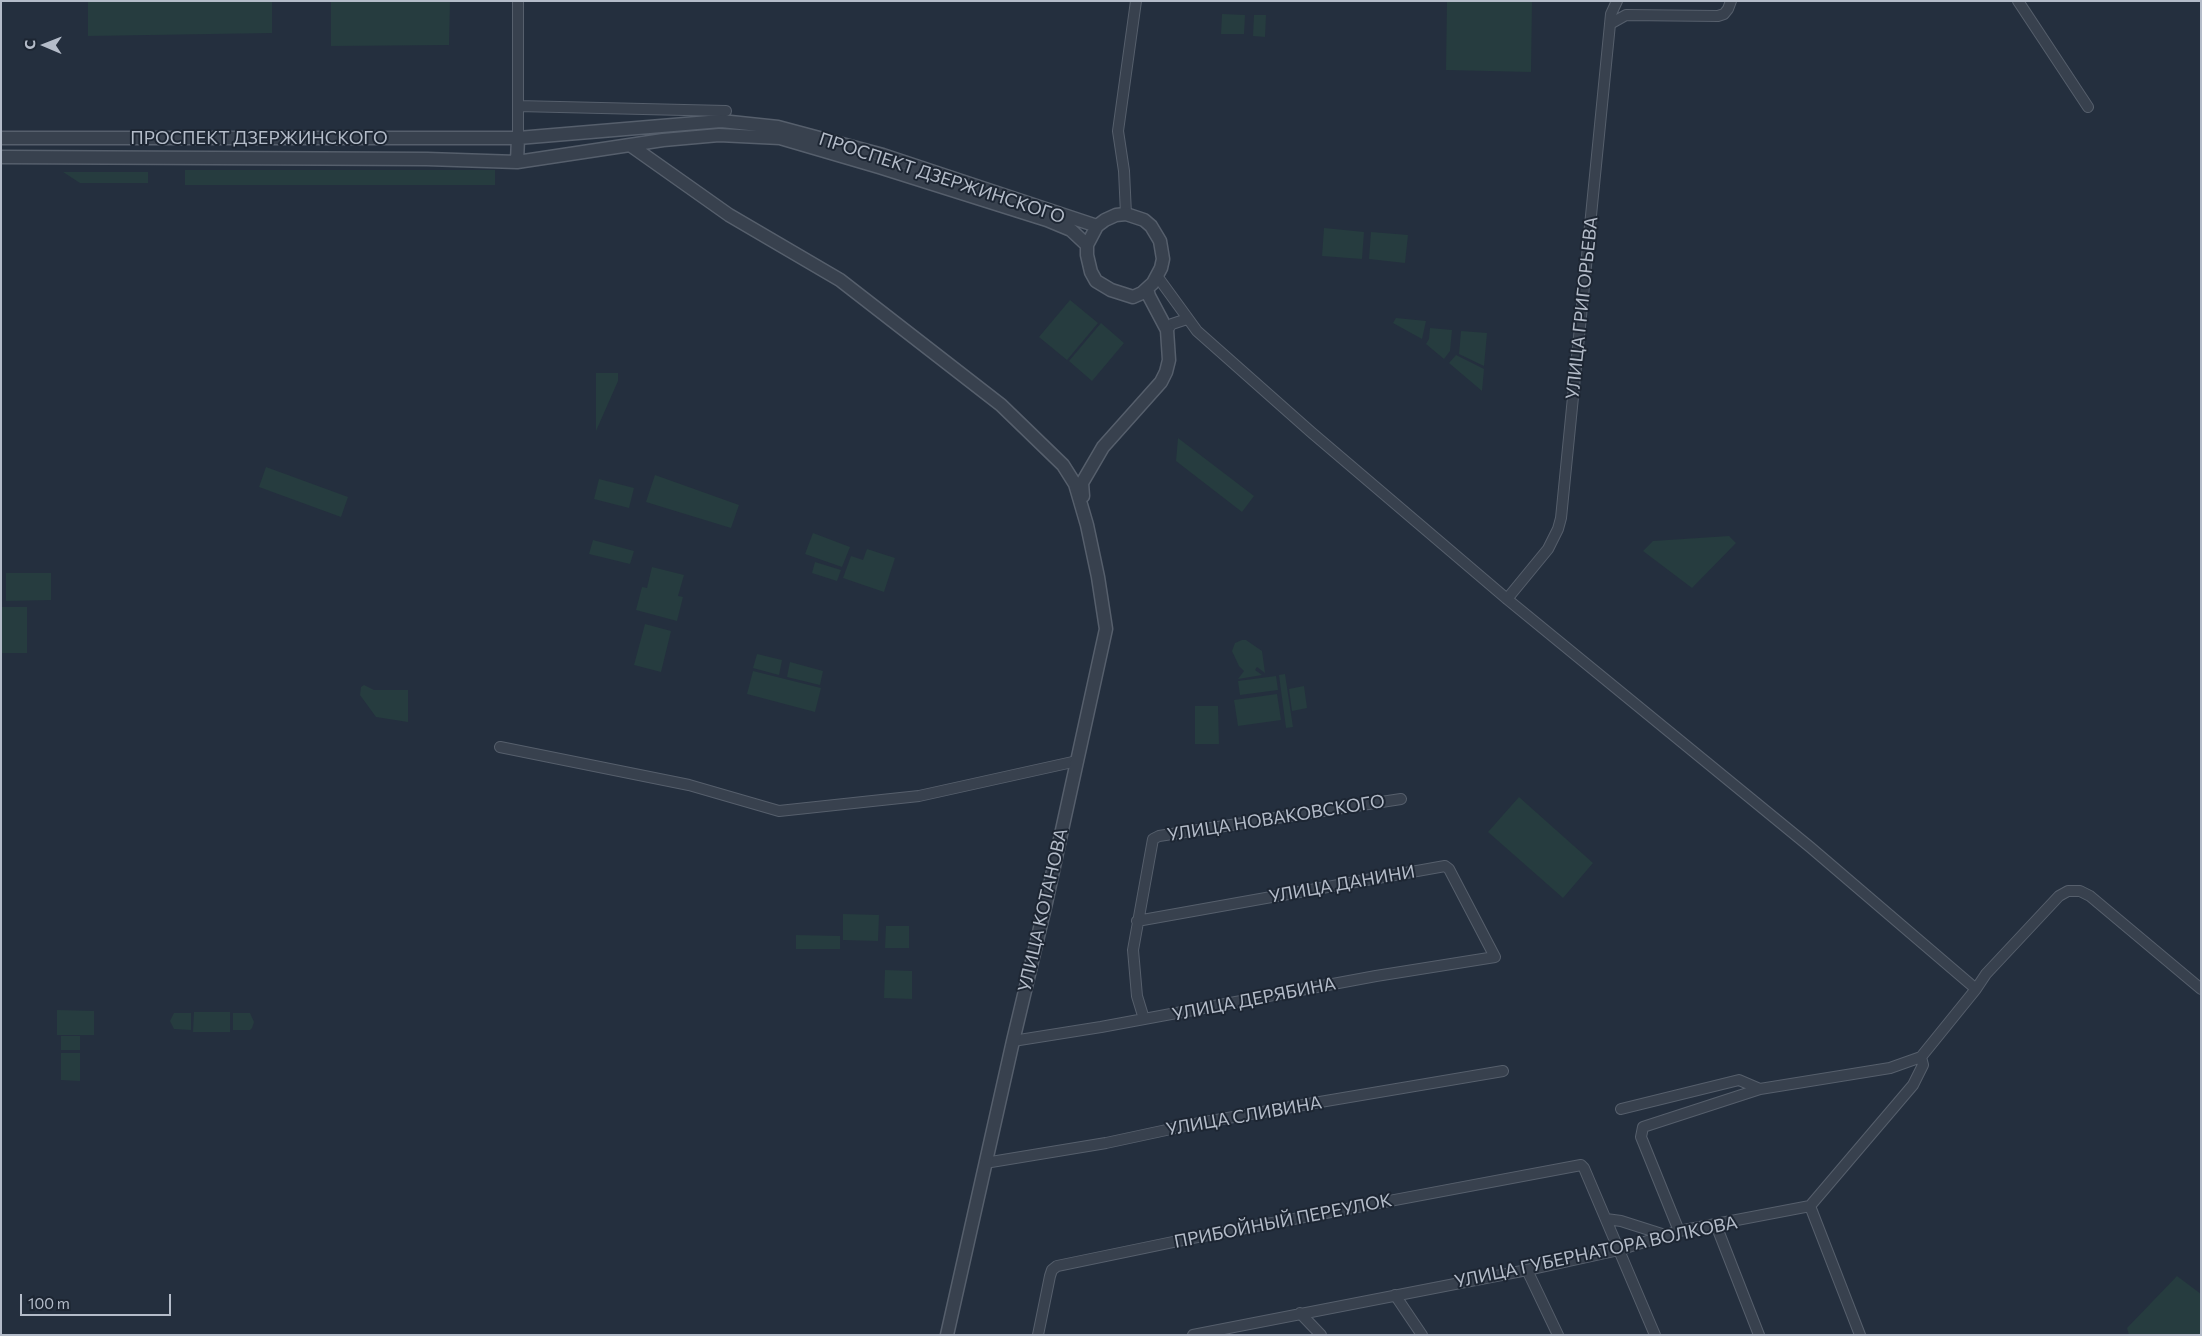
<!DOCTYPE html>
<meta charset="utf-8">
<style>
body{margin:0}
#map{position:relative;width:2202px;height:1336px;overflow:hidden;background:#242f3e;font-family:Commissioner,sans-serif}
canvas{display:block}
.frame{position:absolute;inset:0;border:2px solid #b4bcc9;pointer-events:none}
.north{position:absolute;left:20px;top:20px;width:50px;height:50px;-webkit-text-stroke:4px #1d2633;paint-order:stroke;rotate:271deg;font-size:14px;font-weight:700;line-height:20px;text-align:center;color:#b4bcc9}
.north::after{content:'';display:block;margin:auto;width:18px;height:22px;background:#b4bcc9;clip-path:polygon(50% 0,100% 100%,50% 72%,0 100%)}
.scale{position:absolute;left:20px;top:1294px;width:151px;height:22px;box-sizing:border-box;border:2px solid #b4bcc9;border-top:0;padding-left:6px;font-size:15px;line-height:18px;white-space:nowrap;color:#b4bcc9;-webkit-text-stroke:4px #1d2633;paint-order:stroke}
</style>
<div id="map">
<canvas width="2202" height="1336"></canvas>
<div class="frame"></div>
<div class="north">С</div>
<div class="scale">100 m</div>
</div>
<script>
const context = document.querySelector('canvas').getContext('2d');
context.lineJoin = 'round';
function fillPath(path, color) { context.fillStyle = color; context.fill(path, 'evenodd'); }
const poly = rows => new Path2D(rows.map(r => 'M' + r).join(''));
function strokePath(path, color, width, dash) { context.strokeStyle = color; context.lineWidth = width; context.lineCap = dash ? 'butt' : 'round'; context.setLineDash(dash || []); context.stroke(path); }
function drawText(font, color, halo, rows, align = 'center') {
  context.font = font + ' Commissioner,sans-serif'; context.lineWidth = 4; context.setLineDash([]); context.textBaseline = 'middle'; context.strokeStyle = halo; context.fillStyle = color; for (const [text, x, y, turn = 0] of rows) {
    context.save(); context.translate(x, y); context.rotate((+turn || 0) * Math.PI / 180); context.textAlign = isNaN(turn) ? turn : align; if (halo) context.strokeText(text, 0, 0); context.fillText(text, 0, 0); context.restore();
  }
}
const green = poly([
 [88,1,272,1,272,33,88,36],
 [331,1,450,1,449,45,331,46],
 [1447,1,1532,1,1531,72,1446,70],
 [1222,14,1245,15,1244,34,1221,34],
 [1254,15,1266,15,1265,37,1253,36],
 [185,170,495,170,495,185,185,185],
 [63,172,148,172,148,183,80,183],
 [1324,228,1364,232,1362,259,1322,256],
 [1371,232,1408,235,1405,263,1369,259],
 [1070,300,1098,323,1067,360,1039,337],
 [1396,318,1426,321,1422,339,1393,323],
 [1101,323,1124,343,1092,381,1069,361],
 [1430,328,1452,330,1450,351,1444,359,1426,344,1429,339],
 [1461,331,1487,333,1484,366,1459,354],
 [1456,355,1484,369,1482,391,1449,363],
 [596,373,618,373,618,381,596,431],
 [1178,438,1254,496,1242,512,1176,461],
 [266,467,348,497,341,517,259,487],
 [655,475,739,505,731,528,646,502],
 [599,479,634,488,629,508,594,499],
 [813,533,850,547,842,567,805,554],
 [1729,536,1736,543,1692,588,1643,551,1653,541],
 [593,540,634,551,630,564,589,554],
 [867,549,895,558,884,592,843,578,851,556,863,560],
 [815,562,841,570,837,581,812,573],
 [652,567,684,575,678,596,683,597,677,621,636,610,642,587,647,588],
 [6,573,51,573,51,600,6,601],
 [1,607,27,607,27,653,1,653],
 [645,624,671,631,661,672,634,665],
 [1242,640,1246,640,1262,651,1265,673,1257,667,1255,670,1262,675,1238,679,1244,671,1239,666,1232,651,1235,643],
 [757,654,782,660,779,675,753,668],
 [790,662,823,671,820,685,787,677],
 [753,671,821,688,815,712,747,694],
 [1285,674,1293,727,1286,728,1279,675],
 [1276,676,1278,690,1240,695,1238,681],
 [364,685,374,690,408,690,408,722,376,717,360,695,361,687],
 [1304,686,1307,708,1292,711,1289,689],
 [1277,694,1281,720,1238,726,1234,700],
 [1195,706,1218,706,1219,744,1195,744],
 [1519,797,1593,863,1563,898,1488,832],
 [843,914,879,915,878,941,843,940],
 [886,926,909,926,909,948,885,948],
 [796,935,840,936,840,949,796,949],
 [885,970,912,971,912,999,884,998],
 [57,1010,94,1011,94,1035,57,1035],
 [194,1012,230,1012,230,1032,193,1032],
 [174,1013,191,1013,191,1030,174,1029,170,1021],
 [233,1013,250,1013,254,1022,252,1028,250,1030,233,1030],
 [61,1036,80,1036,80,1050,61,1050],
 [61,1053,80,1053,80,1081,61,1080],
 [2177,1276,2201,1294,2201,1335,2129,1335,2127,1328]
]);
const minor = poly([
 [518,1,518,138],
 [2018,1,2088,107],
 [1610,24,1626,15,1718,16,1724,14,1728,9,1731,1],
 [518,106,726,111],
 [1126,214,1124,171,1118,131,1136,1],
 [1157,276,1197,331,1311,432,1507,599,1810,847,1976,989],
 [1167,330,1172,324,1187,319],
 [1507,599,1548,549,1558,529,1561,518,1611,14,1617,1],
 [500,747,689,785,779,811,919,796,1077,761],
 [1144,1019,1137,996,1133,950,1153,839,1159,836,1401,799],
 [1013,1041,1101,1027,1376,976,1495,957,1449,869,1445,866,1137,921],
 [1621,1109,1739,1080,1760,1089,1890,1068,1921,1057],
 [985,1163,1106,1143,1199,1123,1314,1103,1503,1071],
 [1810,1206,1860,1335],
 [1606,1219,1621,1221,1665,1235],
 [1716,1225,1759,1335],
 [1679,1231,1641,1137,1643,1127,1760,1089],
 [1527,1270,1558,1335],
 [1395,1295,1422,1335],
 [1300,1313,1321,1335],
 [1038,1335,1050,1276,1052,1270,1057,1266,1192,1238,1581,1165,1584,1168,1655,1335],
 [1193,1335,1527,1270,1619,1250,1679,1231,1810,1206,1913,1085,1923,1065,1921,1057,1976,989,1986,974,2059,896,2068,891,2080,891,2090,896,2201,989]
]);
const tertiary = poly([
 [1,138,518,138,721,121,778,127,883,155,1097,226],
 [630,145,729,215,840,280,1001,405,1063,465,1075,484,1087,525,1098,577,1106,629,1046,903,1013,1041,947,1335],
 [1,157,427,159,517,162,663,140,719,135,780,138,879,167,1047,220,1071,230,1087,245],
 [517,162,518,138],
 [1126,214,1144,220,1151,226,1160,241,1163,259,1161,268,1153,283,1142,293,1133,297,1111,290,1096,281,1091,272,1087,255,1087,245,1097,226,1105,220,1116,215,1126,214],
 [1083,496,1082,483,1103,447,1161,382,1166,372,1169,360,1167,330,1149,296,1147,289]
]);
const streetNames = [
 ["ПРОСПЕКТ ДЗЕРЖИНСКОГО",259,138],
 ["ПРОСПЕКТ ДЗЕРЖИНСКОГО",942,178,18],
 ["УЛИЦА ГРИГОРЬЕВА",1582,308,-84],
 ["УЛИЦА НОВАКОВСКОГО",1276,818,-9],
 ["УЛИЦА ДАНИНИ",1342,884,-10],
 ["УЛИЦА КОТАНОВА",1043,910,-77],
 ["УЛИЦА ДЕРЯБИНА",1254,999,-11],
 ["УЛИЦА СЛИВИНА",1244,1116,-10],
 ["ПРИБОЙНЫЙ ПЕРЕУЛОК",1283,1221,-11],
 ["УЛИЦА ГУБЕРНАТОРА ВОЛКОВА",1596,1252,-12]
];
fillPath(green, '#263c3f');
strokePath(minor, '#565f6c', 12);
strokePath(tertiary, '#565f6c', 15);
strokePath(minor, '#38414e', 10);
strokePath(tertiary, '#38414e', 12);
drawText('18px', '#b4bcc9', '#1d2633', streetNames);
</script>
